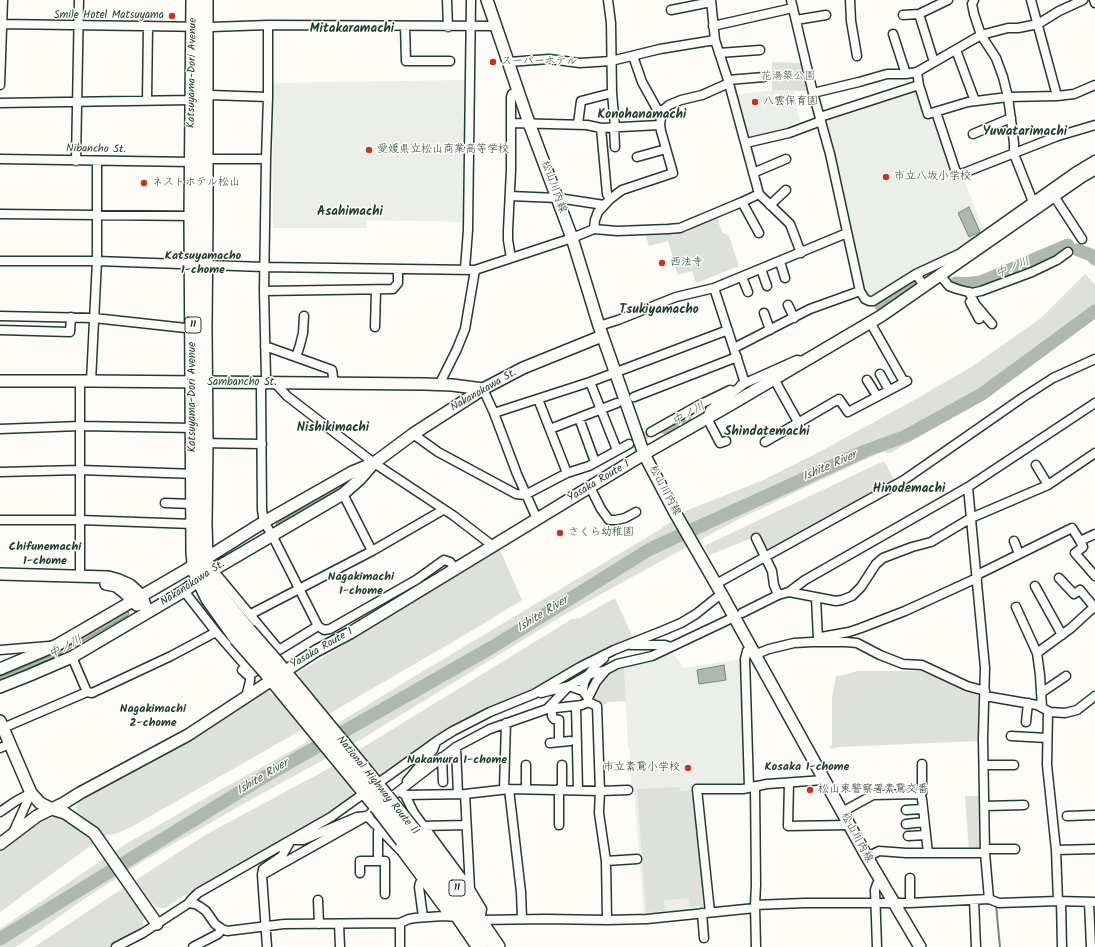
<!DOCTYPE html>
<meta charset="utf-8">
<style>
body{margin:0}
canvas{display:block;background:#fdfcf7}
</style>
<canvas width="1095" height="947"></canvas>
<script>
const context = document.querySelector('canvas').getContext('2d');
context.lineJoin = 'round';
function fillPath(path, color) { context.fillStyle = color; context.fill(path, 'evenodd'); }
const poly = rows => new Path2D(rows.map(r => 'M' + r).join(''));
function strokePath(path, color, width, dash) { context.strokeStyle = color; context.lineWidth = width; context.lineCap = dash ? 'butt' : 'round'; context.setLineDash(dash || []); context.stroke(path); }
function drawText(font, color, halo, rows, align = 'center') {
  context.font = font + ' Kalam,"Klee One",sans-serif'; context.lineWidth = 3; context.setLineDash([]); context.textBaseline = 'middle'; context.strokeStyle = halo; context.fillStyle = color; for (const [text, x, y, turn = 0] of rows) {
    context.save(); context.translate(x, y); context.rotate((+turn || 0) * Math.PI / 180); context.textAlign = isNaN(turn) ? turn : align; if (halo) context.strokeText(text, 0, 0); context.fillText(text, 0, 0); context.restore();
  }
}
const built = poly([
 [465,80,465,222,367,220,367,228,273,228,272,83],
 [917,88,934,115,962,176,985,233,967,245,911,270,871,295,866,292,824,121,826,117],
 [772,90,793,91,801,126,751,140,747,138,735,95],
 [672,651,683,668,742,659,745,785,695,788,707,909,644,915,634,791,631,786,630,751,628,748,624,666,653,659]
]);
const green = poly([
 [772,62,802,63,808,91,772,90],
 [718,217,719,220,719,224,723,233,729,236,739,266,696,283,692,271,678,275,668,241,649,246,645,233,687,232,697,225],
 [1085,274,1095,285,1095,309,1086,317,1095,315,1095,318,984,400,890,453,882,452,864,460,739,519,674,554,567,613,360,740,261,794,145,860,84,899,16,947,0,947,0,929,126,844,211,795,304,744,405,682,659,530,688,510,761,481,821,451,909,403,973,366,1041,318],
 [884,461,895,481,765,553,757,536,710,555,704,546],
 [499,548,522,600,468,633,296,733,133,826,118,833,104,836,98,828,77,812,76,807,78,802,83,797,208,728,230,715,266,689,272,695,299,677,299,672,322,658],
 [615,598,633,638,533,690,485,712,441,734,383,777,377,771,351,790,356,796,286,840,246,860,191,893,181,897,166,908,160,908,155,906,149,899,136,880,207,834,326,770,572,619,580,618],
 [624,666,626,701,608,702,606,704,598,704,592,699,591,695,600,679,612,670],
 [857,671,920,671,979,696,978,741,839,747,830,749,830,746,832,746,832,697,836,676,844,675],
 [680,787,680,791,693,790,704,906,689,907,689,898,664,900,665,911,646,912,637,789],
 [965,796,983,796,982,851,969,851],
 [53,817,58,817,79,830,94,843,0,912,0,851,36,824],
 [126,886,144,917,143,926,137,932,110,947,34,947]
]);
const water = poly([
 [969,207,980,232,969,237,958,213,969,207],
 [349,479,351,482,323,500,278,527,276,524,349,479],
 [128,611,129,614,127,616,55,657,0,680,0,677,54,654,128,611],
 [724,665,726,680,699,684,697,670,724,665]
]);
const stream = poly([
 [996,905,1000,947]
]);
const river = poly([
 [1078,250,1091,255,1095,259],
 [956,283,964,284,981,282,1068,245],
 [881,305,912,286],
 [666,428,685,417],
 [0,939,264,777,494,646,650,549,865,451,906,436,982,394,1095,311]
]);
const streetTunnel = poly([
 [629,444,651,432]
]);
const street = poly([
 [447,0,448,27],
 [608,0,611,23,612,93,615,127],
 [791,0,813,93,830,154,860,291,865,299,869,301,873,301,916,274,924,286],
 [850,0,851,21,857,56],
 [974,0,972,4,974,14,981,35,996,58,1003,77,1008,97,1057,96,1074,94,1095,85],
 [1031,0,1057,96],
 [1094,0,1095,3],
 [671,10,711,2],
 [919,14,934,62],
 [903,15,919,14,948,0],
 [796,20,826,15],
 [0,24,211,27,268,25,496,26],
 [268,25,268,97,266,159,264,291,266,378,261,389,262,510,264,522,272,535,318,626,279,650],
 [405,26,406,61,450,61],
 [713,26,793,8],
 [893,34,906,74],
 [956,50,975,101],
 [719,53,760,50],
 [633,56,642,82,657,109,662,111],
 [509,62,549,59,580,63,611,61,660,49,715,40],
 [728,80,764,77],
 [0,85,3,0],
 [919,85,917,72,981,35,1008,28,1018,28,1038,24,1059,11,1083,0],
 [813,93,859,82,887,74,906,74,917,72],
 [147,100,148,26],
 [0,103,192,100,210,95,268,97],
 [936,112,956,172,961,174,1058,136,1095,125],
 [820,117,919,85,928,114,968,102,1008,97,1014,143,1014,154,1033,202],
 [511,123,587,125,601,128,660,125],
 [578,124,581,101,612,93],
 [614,127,615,147],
 [601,128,607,194,610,199],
 [973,134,1011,118],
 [746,143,789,133,821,121],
 [637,157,666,149],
 [0,159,192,162,211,159,266,159],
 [76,161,79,0],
 [753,173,786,159],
 [759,194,790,224,801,253],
 [510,196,558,198,604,205],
 [1054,196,1082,239],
 [742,202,759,233],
 [770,205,786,190],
 [0,214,195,216],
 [594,229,595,220,598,212,610,199,622,190,673,173,661,131,660,125,662,111,669,105,681,100,702,95,729,83],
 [511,258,508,240,508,230,511,170,511,97,512,94,518,90],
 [0,261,97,261,264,267,475,270,572,238,594,229,617,231,668,229,680,228,742,202,759,194,728,80,715,40,711,0],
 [780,262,785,278],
 [465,269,468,230,471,0],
 [761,269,767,286],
 [916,274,959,254,1075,172,1095,160],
 [940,275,949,286,957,289,972,293,981,291,1032,272,1057,260,1068,252],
 [742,277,748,292],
 [714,288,745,383,710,410,707,418,720,443,726,441],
 [264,291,393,289,398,283,398,269],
 [969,292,975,304,992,324],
 [970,302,979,319],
 [788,305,794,318],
 [764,313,770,330],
 [0,316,94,318,195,329],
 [870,322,904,382],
 [599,326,618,320,676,297,714,288,847,233],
 [375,327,376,290],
 [0,330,70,332,71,317],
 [265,346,332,370,334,384],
 [734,348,810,309,860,291],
 [296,357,300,345,303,333,304,316],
 [880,374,889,390],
 [774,379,798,422],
 [867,380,877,396],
 [80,381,80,576],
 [91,381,97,261,97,161],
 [590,382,617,450],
 [276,384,287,396,374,463,454,516,493,546],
 [439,385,457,349,465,329,475,270],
 [741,385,797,360,803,361],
 [483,389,494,413,517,474,537,519],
 [634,397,737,357],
 [538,399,567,473],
 [494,413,590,382,728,330],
 [579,418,595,462],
 [0,429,80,426,195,428],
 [550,429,617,403],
 [651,432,699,405,730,390],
 [413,434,438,452,516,494,525,495,567,473,589,466,629,444],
 [765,442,839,399,848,412,907,381],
 [202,443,262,444],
 [1036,465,1048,485],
 [0,472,80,470,196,474],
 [590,487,601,509,609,520,616,520,625,518,636,512],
 [968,487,985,668,983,739,985,853,989,899],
 [343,494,372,551],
 [165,503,193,504],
 [0,520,80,520,193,524],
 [756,538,772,571,774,585,778,595],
 [1014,541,1019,554],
 [1080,541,1083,547,1075,553,1095,576],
 [213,570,276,646,279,650,276,652],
 [977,575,1072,528,1080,541,1095,534],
 [1059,578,1074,594,1080,590,1095,608],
 [716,584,904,480,1022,398,1053,378,1095,359],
 [1035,586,1062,635],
 [184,591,216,632,249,670,253,673,263,664],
 [789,592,836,601,842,600,852,596,861,587,876,564,883,558,912,547,931,542,971,518,1048,485,1095,453],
 [816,598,818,639],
 [1016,607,1037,653,1040,675,1042,707],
 [742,613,778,595,789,592,805,580,968,487,1095,403],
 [251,614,372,551,443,510],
 [318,626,324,630,330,629,416,580,444,560,450,562,455,569],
 [818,641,818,639,821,637,849,632,861,628,905,611,977,578],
 [631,645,665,645,671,647],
 [0,650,49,646],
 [1037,653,1071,628,1094,607],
 [754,655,769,649,794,643,812,642,846,642,857,643,880,655,903,664,922,665,967,686,985,691],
 [72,657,87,692,92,693,171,656,216,632],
 [242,670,250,677,250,681,246,697],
 [541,693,569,686,583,691],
 [1041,693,1066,676],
 [985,696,1037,705,1050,712,1065,713,1077,710,1095,696],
 [588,698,596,682,606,670],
 [588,702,588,698,583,691,584,683,588,675,597,664,604,658],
 [576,706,578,790],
 [552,708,552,716,554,719,559,720,559,741],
 [547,709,582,705,588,702,597,706,600,791,599,813,606,861,607,920],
 [1048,711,1047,765,1056,850,1058,901],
 [1026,722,1028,703],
 [3,728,87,692],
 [1011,736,1047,738],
 [550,743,570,741],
 [456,747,458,794],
 [0,748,10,744],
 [442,757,443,782],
 [526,765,526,789],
 [562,765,562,789],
 [984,765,1014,765],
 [407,781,433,750,436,742],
 [789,783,788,826,849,825],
 [755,786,756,885,755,905,756,947],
 [749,787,745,659,747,651,750,648],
 [504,789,506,723],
 [509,789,521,892,522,919],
 [402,793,405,795,414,813,470,889,482,909,480,921],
 [465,794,470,889],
 [405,795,465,794,509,789,600,791,628,790],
 [922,799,928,853],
 [985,806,1024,805],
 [906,810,922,809],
 [0,812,16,801,31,793],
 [842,812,873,795,919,794,922,793,922,764],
 [1067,816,1095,815],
 [906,824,924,822],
 [559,825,559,789],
 [423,826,465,825],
 [13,833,31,793],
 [908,836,926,835],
 [986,849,1015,849],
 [1056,850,1095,849],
 [867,857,879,851,906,853,985,853],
 [378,861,378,832,380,829],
 [606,861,637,859],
 [360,873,360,861,385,861,385,894],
 [262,875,267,947],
 [910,878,910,903],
 [423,880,420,883,419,887,423,917],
 [318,900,319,924],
 [974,900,976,947],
 [1061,901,1062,947],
 [1089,902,1091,947],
 [189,903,195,904,199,906,206,911,215,924,222,929,227,931,284,924,400,923,409,919,415,918,443,916,457,917],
 [755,905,804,903,910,903,989,899,999,903,1058,901,1095,902],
 [710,912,697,789,743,789,767,784,824,780],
 [453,913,445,910,402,852,367,816,357,817,303,840,291,840,282,856,263,869,262,875,367,816,456,747,490,729,547,709,569,686,588,675,606,670,617,664,652,656,728,620],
 [702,913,704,938],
 [478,920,546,919,607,920,647,919,755,908],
 [400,923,400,947],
 [339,924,340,947],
 [116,947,143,933,189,903,191,900,198,893,331,817,437,741,453,731,490,712,534,694,580,667,614,650,662,631,681,623,696,614,721,594],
 [193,947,218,934,222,929],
 [877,947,875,890,877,884,881,881]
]);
const secondary = poly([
 [487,0,529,123,572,238,599,326,644,454,674,511,716,584,867,857,920,947],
 [0,381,91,381,424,384,452,385,483,389],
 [0,574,108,577,119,580,130,585,142,596,147,612],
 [106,584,116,586,125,593,137,605],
 [0,669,57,645,205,559,264,522,352,472,374,463,413,434,483,389,523,368,602,336],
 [0,687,30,675,72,657,184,591,213,570,343,494,360,479,372,465],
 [0,721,31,793,40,803,52,809,65,813,94,833,157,924],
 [0,844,37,816,64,803,80,793,188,735,316,651,350,633,644,454,730,405,881,316,1081,177,1095,169]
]);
const highway = poly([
 [194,0,192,216,194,553,196,572,209,599,237,638],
 [205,0,205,217,204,329,205,443,204,524,205,559,208,574,216,591,248,631],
 [276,663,386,797],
 [266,671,377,806],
 [414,832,438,861,497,947],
 [403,840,428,871,480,947]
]);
const highwayBridge = poly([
 [248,631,276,663],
 [237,638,266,671],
 [386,797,414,832],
 [377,806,403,840]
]);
const markers = [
 [172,16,4,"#c8321e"],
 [493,62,4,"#c8321e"],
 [755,102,4,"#c8321e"],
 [369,150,4,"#c8321e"],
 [886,177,4,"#c8321e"],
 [144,183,4,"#c8321e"],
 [662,263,4,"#c8321e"],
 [560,533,4,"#c8321e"],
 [688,768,4,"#c8321e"],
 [810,790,4,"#c8321e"]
];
const shields = [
 [193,325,16],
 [457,888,16]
];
const shieldNames = [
 ["11",193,325],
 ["11",457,888]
];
const poiNames = [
 ["Smile Hotel Matsuyama",164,16,"right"],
 ["スーパーホテル",501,62],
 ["八雲保育園",763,102],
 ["愛媛県立松山商業高等学校",377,150],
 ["市立八坂小学校",894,177],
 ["ネストホテル松山",152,183],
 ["西法寺",670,263],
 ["さくら幼稚園",568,533],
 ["市立素鵞小学校",680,768,"right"],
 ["松山東警察署素鵞交番",818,790]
];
const streetNames = [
 ["Katsuyama-Dori Avenue",193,73,-89],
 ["Nibancho St.",96,150,1],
 ["松山川内線",553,187,70],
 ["Sambancho St.",242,383],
 ["Nakanokawa St.",484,391,-30],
 ["Katsuyama-Dori Avenue",193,397,-90],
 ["Yasaka Route 1",599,482,-31],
 ["松山川内線",664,491,62],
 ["Nakanokawa St.",193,584,-33],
 ["Yasaka Route 1",322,649,-30],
 ["National Highway Route 11",377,786,51],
 ["松山川内線",856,838,61]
];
const parkNames = [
 ["花湯築公園",788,77]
];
const neighbourhoodNames = [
 ["Katsuyamacho",203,257],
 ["1-chome",203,271],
 ["Chifunemachi",45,548],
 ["1-chome",45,562],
 ["Nagakimachi",361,578],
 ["1-chome",361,592],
 ["Nagakimachi",153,710],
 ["2-chome",153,724],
 ["Nakamura 1-chome",457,761],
 ["Kosaka 1-chome",807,768]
];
const waterNames = [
 ["中ノ川",1013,269,-23],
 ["中ノ川",689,415,-30],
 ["Ishite River",830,467,-24],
 ["Ishite River",543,615,-32],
 ["中ノ川",66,648,-28],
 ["Ishite River",263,778,-31]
];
const quarterNames = [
 ["Mitakaramachi",352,30],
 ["Konohanamachi",642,116],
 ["Yuwatarimachi",1025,133],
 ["Asahimachi",350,213],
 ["Tsukiyamacho",659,311],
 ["Nishikimachi",333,429],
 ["Shindatemachi",767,433],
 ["Hinodemachi",909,490]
];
fillPath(built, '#eceee9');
fillPath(green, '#dde0db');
fillPath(water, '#aeb8b1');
strokePath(water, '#75877f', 1);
strokePath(stream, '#75877f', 2);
strokePath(river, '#aeb8b1', 13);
strokePath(streetTunnel, '#d1d6d0', 8, [8, 4]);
strokePath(street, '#1f3d34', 11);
strokePath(secondary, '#1f3d34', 14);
strokePath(highway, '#1f3d34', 18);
strokePath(street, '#fdfcf7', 8);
strokePath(secondary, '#fdfcf7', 11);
strokePath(highway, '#fdfcf7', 15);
strokePath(highwayBridge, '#1f3d34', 18, []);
strokePath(highwayBridge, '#fdfcf7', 15);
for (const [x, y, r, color] of markers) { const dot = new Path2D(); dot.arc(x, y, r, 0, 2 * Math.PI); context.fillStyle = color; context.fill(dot); strokePath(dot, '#fdfcf7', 1.5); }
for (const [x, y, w] of shields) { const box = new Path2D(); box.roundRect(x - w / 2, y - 8, w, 16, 3); context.fillStyle = '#fdfcf7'; context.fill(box); strokePath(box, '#1f3d34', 1); }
drawText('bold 10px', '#1f3d34', null, shieldNames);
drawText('11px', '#1f3d34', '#fdfcf7', poiNames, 'left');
drawText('11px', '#1f3d34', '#fdfcf7', streetNames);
drawText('11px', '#455e55', '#fdfcf7', parkNames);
drawText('bold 12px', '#1f3d34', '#fdfcf7', neighbourhoodNames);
drawText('italic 12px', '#435c53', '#fdfcf7', waterNames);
drawText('bold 13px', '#1f3d34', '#fdfcf7', quarterNames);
</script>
